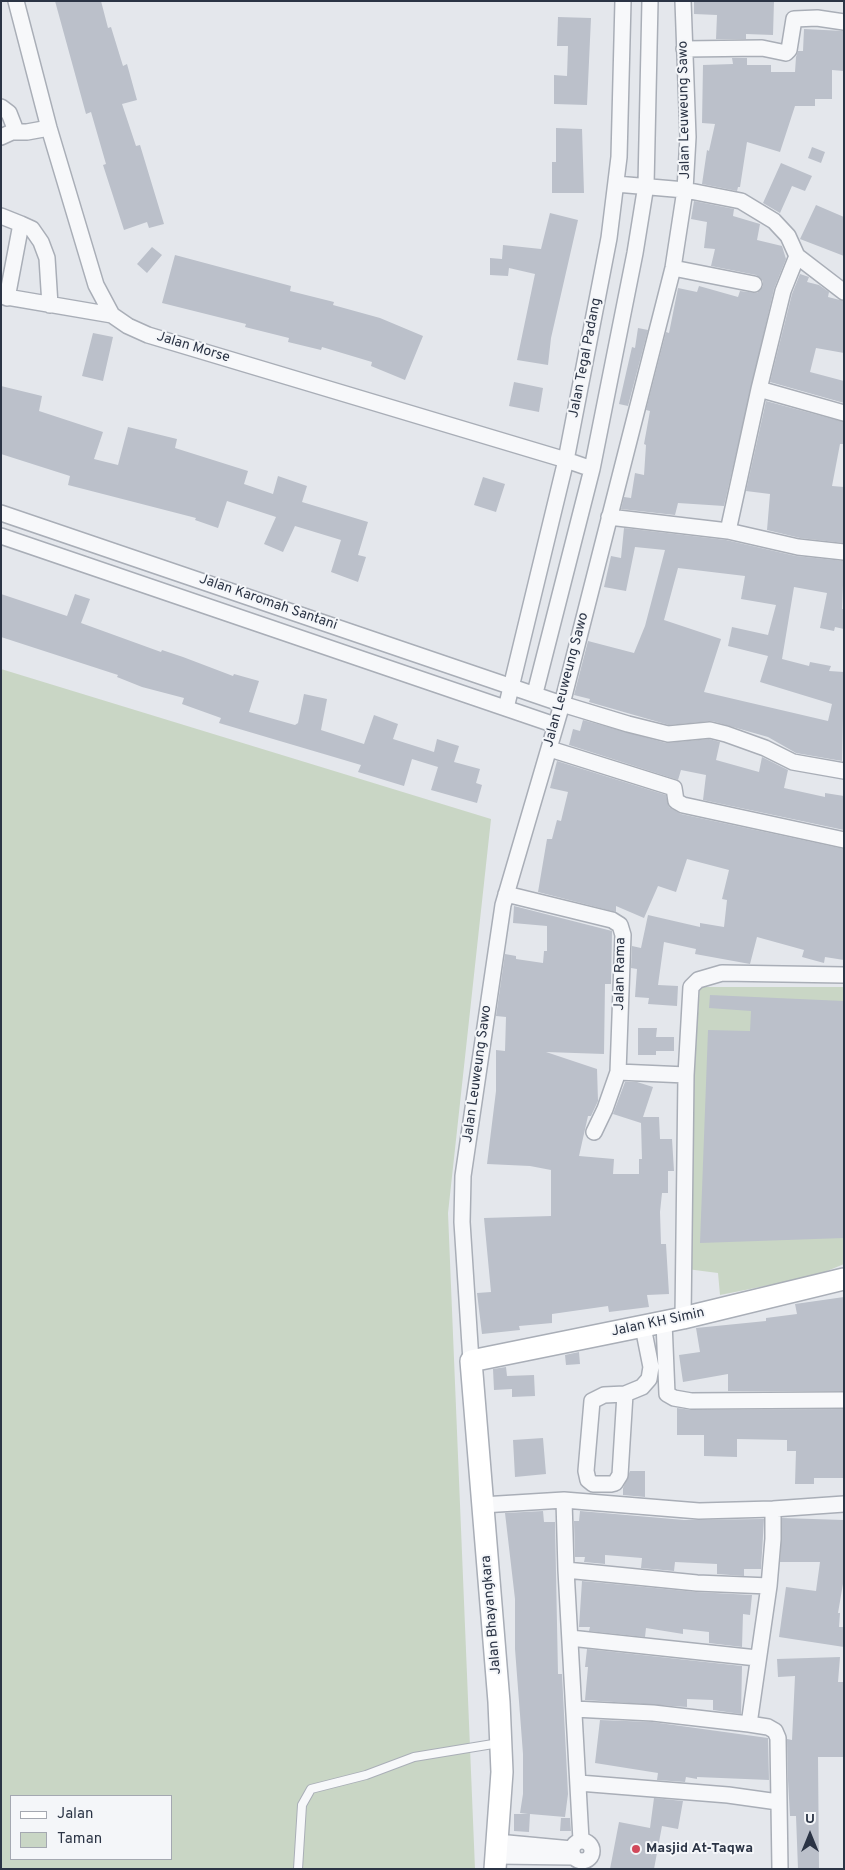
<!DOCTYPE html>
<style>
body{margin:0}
#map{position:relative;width:845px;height:1870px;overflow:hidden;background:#e4e7ec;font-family:Overpass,sans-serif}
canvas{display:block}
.frame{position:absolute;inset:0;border:2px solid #2b3445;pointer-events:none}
.legend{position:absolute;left:10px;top:1795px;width:162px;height:65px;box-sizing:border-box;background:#f4f6f9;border:1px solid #a4a8b1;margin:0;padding:6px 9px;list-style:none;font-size:15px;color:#2b3445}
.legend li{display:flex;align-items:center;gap:10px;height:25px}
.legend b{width:25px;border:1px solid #a4a8b1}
.north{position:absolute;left:785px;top:1810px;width:50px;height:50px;-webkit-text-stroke:4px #f4f6f9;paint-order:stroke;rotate:0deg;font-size:14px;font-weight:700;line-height:20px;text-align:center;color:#2b3445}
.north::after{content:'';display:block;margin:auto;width:18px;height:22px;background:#2b3445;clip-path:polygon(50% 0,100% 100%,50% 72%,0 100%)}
</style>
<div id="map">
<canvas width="845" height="1870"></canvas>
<div class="frame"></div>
<ul class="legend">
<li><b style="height:6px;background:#fff"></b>Jalan</li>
<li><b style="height:14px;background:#c9d6c5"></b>Taman</li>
</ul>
<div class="north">U</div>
</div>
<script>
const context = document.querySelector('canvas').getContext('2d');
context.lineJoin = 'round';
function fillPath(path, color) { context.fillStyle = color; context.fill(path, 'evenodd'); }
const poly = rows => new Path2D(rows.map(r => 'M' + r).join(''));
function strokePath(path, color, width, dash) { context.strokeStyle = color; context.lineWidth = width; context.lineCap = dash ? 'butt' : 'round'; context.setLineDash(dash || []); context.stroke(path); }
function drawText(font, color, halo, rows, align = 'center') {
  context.font = font + ' Overpass,sans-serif'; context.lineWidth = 4; context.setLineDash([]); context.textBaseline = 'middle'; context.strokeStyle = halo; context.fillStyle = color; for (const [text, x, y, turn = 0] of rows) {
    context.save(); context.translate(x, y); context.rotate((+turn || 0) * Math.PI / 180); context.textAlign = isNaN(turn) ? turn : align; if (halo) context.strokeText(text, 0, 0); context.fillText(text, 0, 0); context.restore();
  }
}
const green = poly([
 [1,669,491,819,448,1213,475,1869,1,1869],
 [11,1796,171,1796,171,1859,11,1859],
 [700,987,844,987,844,1264,815,1276,720,1295,718,1273,679,1268]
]);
const building = poly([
 [55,1,101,1,108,28,111,27,123,66,127,64,137,100,122,104,136,146,140,145,164,224,149,228,147,222,124,230,103,165,106,164,91,112,86,114],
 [694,1,774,1,773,35,746,34,746,39,716,39,717,15,694,14],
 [558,17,591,18,587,105,554,104,554,75,567,76,568,46,557,46],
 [804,29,844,31,844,71,832,70,832,99,815,99,815,106,795,106,780,152,747,142,740,187,738,187,737,191,702,184,707,150,709,151,715,124,702,123,703,65,733,64,732,58,747,58,747,65,771,65,771,72,795,72,796,57,798,51,803,51],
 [556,128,582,129,584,193,552,193,552,162,556,162],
 [812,147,825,152,821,163,808,158],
 [781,163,812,176,805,191,792,186,780,213,763,203],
 [694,201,734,209,733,216,760,224,757,240,782,246,786,259,774,289,724,506,678,503,675,515,621,509,624,497,631,498,635,473,644,475,646,445,644,444,650,411,646,410,666,332,669,333,678,288,697,292,699,286,738,297,740,291,757,293,763,286,763,281,756,275,711,266,715,249,704,248,707,222,691,219],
 [816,205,844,217,844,256,800,239],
 [550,213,578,220,551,338,548,365,517,360,535,274,509,268,508,276,490,275,490,258,502,259,503,245,541,249],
 [152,247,162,255,147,273,137,264],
 [175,255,291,286,290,291,334,302,333,305,380,318,423,336,405,380,371,366,372,362,322,347,321,350,288,342,289,338,245,327,246,324,162,303],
 [800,274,809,277,807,282,819,285,829,292,828,297,844,301,844,353,816,348,810,372,844,381,844,403,770,382,792,294],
 [638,328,648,330,628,406,619,404,632,347,635,348],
 [93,333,113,337,103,381,82,376],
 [514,382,543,388,539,412,509,406],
 [1,386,42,396,39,411,103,432,94,459,118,465,128,427,177,439,175,448,248,471,244,484,273,494,278,476,307,486,302,502,368,522,358,555,366,557,358,582,331,572,341,540,295,526,283,552,264,544,276,517,227,501,218,528,195,520,196,518,68,485,70,476,1,454],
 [766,401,844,422,844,444,840,444,832,486,844,487,844,543,800,538,767,530,770,494,746,491],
 [483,477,505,484,496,512,474,505],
 [624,528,726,540,796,556,844,561,842,609,844,609,844,629,835,627,834,631,820,628,827,593,794,587,782,659,809,666,810,662,831,666,829,671,844,672,842,761,796,753,768,737,712,721,669,725,589,702,590,699,574,695,588,641,634,653,645,626,665,550,635,547,626,591,604,587,611,556,621,558],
 [678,568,745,576,741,599,776,605,768,635,732,627,728,646,768,656,760,682,832,704,828,721,704,692,721,639,664,620],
 [1,594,67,616,75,594,90,599,81,623,161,652,162,650,183,657,233,676,234,674,259,681,249,712,295,725,298,723,304,694,327,699,321,730,364,744,374,715,398,724,393,739,434,752,437,739,459,746,454,762,480,769,476,783,482,785,477,803,431,790,438,767,412,759,404,786,358,772,361,765,219,723,221,718,182,704,184,698,142,687,117,677,118,675,1,637],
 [583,720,666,743,709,739,720,742,716,760,759,772,762,757,788,770,784,788,825,797,825,793,844,796,844,830,703,800,706,775,681,770,678,780,569,745,573,729,580,731],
 [557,761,666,795,669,807,681,814,844,849,844,960,825,957,824,963,802,957,804,950,757,937,750,964,695,954,696,949,664,942,658,985,678,986,677,1006,648,1004,649,998,635,997,637,969,631,968,632,946,641,948,648,915,700,927,700,923,724,927,727,900,722,899,729,870,687,859,676,892,658,886,644,918,616,906,616,912,538,892,547,839,552,839,557,820,561,821,568,792,550,788],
 [514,906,612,931,611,984,605,984,604,1054,546,1052,597,1069,598,1101,591,1116,588,1116,579,1156,614,1159,613,1174,639,1174,639,1159,642,1159,641,1123,613,1114,625,1082,637,1082,653,1087,643,1117,659,1117,660,1139,672,1139,674,1171,668,1171,668,1193,662,1193,660,1212,661,1244,666,1244,669,1294,647,1295,649,1307,609,1312,608,1306,552,1314,552,1323,519,1326,520,1330,482,1334,477,1293,491,1292,484,1218,551,1216,551,1170,530,1166,487,1164,496,1091,496,1050,505,1051,506,1017,496,1016,505,954,516,956,516,959,543,963,544,951,547,951,547,926,513,923],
 [710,995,844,1001,844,1238,700,1243,708,1030,750,1031,751,1011,709,1008],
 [638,1028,657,1028,656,1037,674,1037,674,1051,656,1051,656,1055,638,1055],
 [844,1297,844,1391,728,1391,728,1374,683,1382,679,1355,700,1352,696,1328,766,1321,766,1318,797,1314,795,1304],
 [579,1352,580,1364,566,1365,565,1355],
 [506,1367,507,1376,534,1375,535,1396,512,1397,512,1389,494,1390,493,1369],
 [677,1408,691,1410,844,1409,844,1478,814,1478,814,1484,795,1484,796,1451,787,1451,787,1440,737,1439,737,1457,704,1456,704,1435,677,1435],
 [543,1438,546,1474,515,1477,513,1440],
 [630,1471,645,1471,645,1497,623,1495,623,1488],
 [543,1511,544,1522,555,1522,558,1674,562,1674,568,1794,565,1817,530,1814,529,1832,514,1831,514,1814,528,1814,520,1813,523,1794,523,1754,515,1649,515,1599,505,1513],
 [580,1511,684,1520,764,1519,761,1569,744,1569,744,1576,717,1574,717,1564,675,1562,674,1571,641,1568,642,1558,605,1555,605,1564,584,1562,585,1557,575,1557,574,1521,579,1521],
 [782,1518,844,1520,844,1578,838,1613,840,1613,839,1627,844,1627,844,1647,779,1637,786,1587,816,1591,820,1562,780,1562],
 [582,1581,696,1592,752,1595,750,1615,743,1614,742,1647,709,1643,709,1632,683,1629,683,1634,646,1628,645,1637,589,1631,590,1627,579,1627],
 [587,1649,742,1666,741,1714,713,1710,713,1700,687,1699,687,1707,585,1700,588,1667,585,1667],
 [840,1657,838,1682,844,1682,844,1757,818,1757,819,1869,798,1869,796,1816,790,1816,788,1780,787,1739,792,1740,795,1676,778,1677,777,1659],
 [600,1720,652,1722,768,1738,769,1780,697,1777,697,1779,686,1777,685,1782,657,1780,658,1773,595,1763],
 [654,1798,683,1801,678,1829,662,1826,654,1869,610,1869,619,1822,650,1828],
 [561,1818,570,1818,571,1831,560,1831]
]);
const lane = poly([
 [298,1869,302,1805,311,1789,366,1775,414,1757,499,1743]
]);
const street = poly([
 [16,1,49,128,96,285,112,315,128,326,148,335,566,460,592,469],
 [684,49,762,48,786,53,789,50,794,19,817,18,844,22],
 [1,107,9,113,16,131],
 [1,137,12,132,27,132,49,128],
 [616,184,685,190,741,201,774,221,788,236,797,256,844,292],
 [1,216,21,224,7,298],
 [21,224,32,229,41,242,47,258,50,305],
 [797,256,783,291,759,389,844,413],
 [673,268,754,284],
 [1,296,112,315],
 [1,513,562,704,628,724,668,734,710,730,726,734,765,748,793,762,844,771],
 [609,517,728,531,759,389],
 [728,531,798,547,844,552],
 [1,536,555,725],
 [535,693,592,469,635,253,646,185,650,1],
 [506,708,566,460,609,238,619,157,623,1],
 [550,749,674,788,676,801,683,805,844,840],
 [506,894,612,920,620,925,623,935,618,1072,605,1109,594,1132],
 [618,1072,686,1075],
 [683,1318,686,1075,691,987,698,980,722,973,844,975],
 [664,1322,667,1394,674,1398,691,1401,844,1400],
 [471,1361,462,1222,463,1176,503,905,562,704,673,268,685,190,688,137,683,1],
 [625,1394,620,1475,615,1483,611,1484,593,1484,588,1480,586,1471,592,1401,604,1395,625,1394,642,1387,649,1379,651,1367,643,1327],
 [564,1500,566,1570,581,1840],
 [482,1505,564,1500,699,1511,773,1509,844,1504],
 [773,1509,773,1539,769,1586,749,1724,768,1727,775,1731,778,1738,780,1869],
 [566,1570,697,1583,769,1586],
 [570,1638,757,1658],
 [574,1709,653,1713,749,1724],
 [579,1783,728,1795,778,1802],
 '572 1851a10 10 0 1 1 20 0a10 10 0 1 1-20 0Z',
 [497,1842,572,1849],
 [496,1856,574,1857]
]);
const secondary = poly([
 [495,1869,502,1772,499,1702,471,1361,683,1318,844,1279]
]);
const markers = [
 [636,1849,5,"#d1495b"]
];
const streetNames = [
 ["Jalan Leuweung Sawo",685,110,-91],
 ["Jalan Morse",193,348,17],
 ["Jalan Tegal Padang",586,358,-79],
 ["Jalan Karomah Santani",268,603,19],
 ["Jalan Leuweung Sawo",567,680,-75],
 ["Jalan Rama",621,974,-89],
 ["Jalan Leuweung Sawo",478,1074,-82],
 ["Jalan KH Simin",658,1323,-12],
 ["Jalan Bhayangkara",492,1615,-95]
];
const poiNames = [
 ["Masjid At-Taqwa",646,1849]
];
fillPath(green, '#c9d6c5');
fillPath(building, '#bbc0ca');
strokePath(lane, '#a9aeb7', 10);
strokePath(street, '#a9aeb7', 18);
strokePath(secondary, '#a9aeb7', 24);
strokePath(lane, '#f7f8fa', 8);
strokePath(street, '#f7f8fa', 15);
strokePath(secondary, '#fff', 21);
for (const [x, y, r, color] of markers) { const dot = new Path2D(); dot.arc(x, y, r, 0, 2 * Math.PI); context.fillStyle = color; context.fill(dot); strokePath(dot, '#f4f6f9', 2); }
drawText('14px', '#2b3445', '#f4f6f9', streetNames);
drawText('bold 14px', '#2b3445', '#f4f6f9', poiNames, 'left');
</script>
